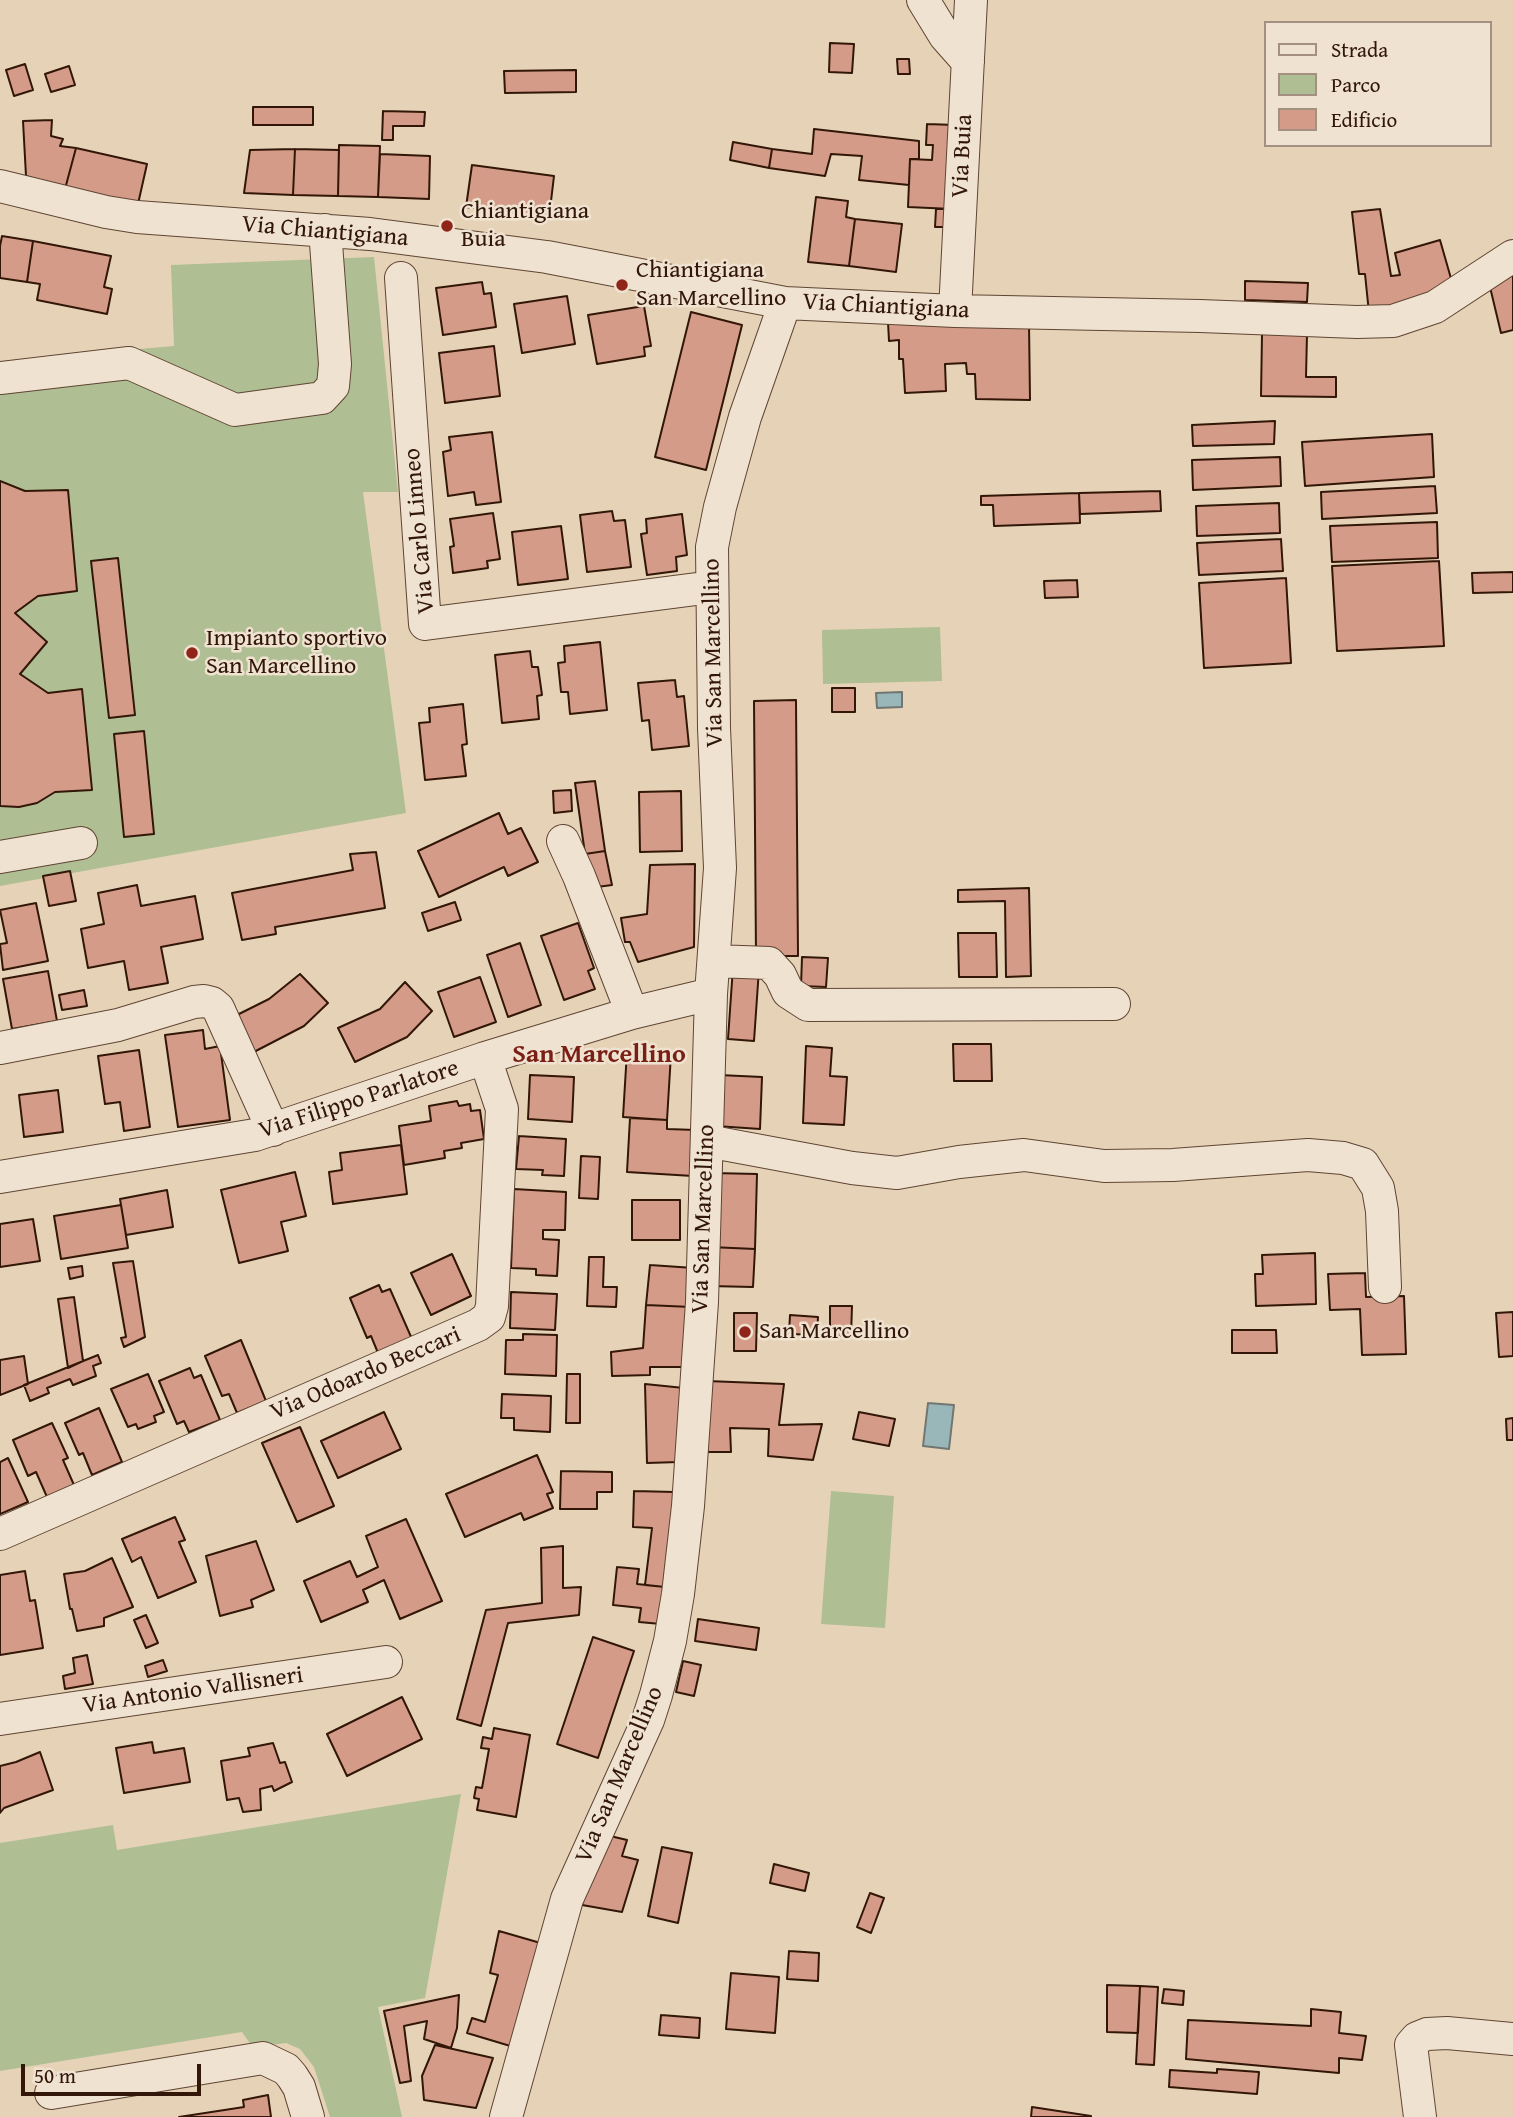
<!DOCTYPE html>
<style>
body{margin:0}
#map{position:relative;width:1513px;height:2117px;overflow:hidden;background:#e6d3b7;font-family:"Gentium Book Plus",serif}
canvas{display:block}
.legend{position:absolute;left:1264px;top:21px;width:228px;height:126px;box-sizing:border-box;background:#efe2d0;border:2px solid #a39080;margin:0;padding:9px 12px;list-style:none;font-size:21px;color:#321607}
.legend li{display:flex;align-items:center;gap:14px;height:35px}
.legend b{width:35px;border:2px solid #a39080}
.scale{position:absolute;left:21px;top:2064px;width:180px;height:32px;box-sizing:border-box;border:4px solid #321607;border-top:0;padding-left:9px;font-size:21px;line-height:24px;white-space:nowrap;color:#321607;-webkit-text-stroke:5px #efe2d0;paint-order:stroke}
</style>
<div id="map">
<canvas width="1513" height="2117"></canvas>
<ul class="legend">
<li><b style="height:9px;background:#efe2d0"></b>Strada</li>
<li><b style="height:19px;background:#afbe93"></b>Parco</li>
<li><b style="height:19px;background:#d49c88"></b>Edificio</li>
</ul>
<div class="scale">50 m</div>
</div>
<script>
const context = document.querySelector('canvas').getContext('2d');
context.lineJoin = 'round';
function fillPath(path, color) { context.fillStyle = color; context.fill(path, 'evenodd'); }
const poly = rows => new Path2D(rows.map(r => 'M' + r).join(''));
function strokePath(path, color, width, dash) { context.strokeStyle = color; context.lineWidth = width; context.lineCap = dash ? 'butt' : 'round'; context.setLineDash(dash || []); context.stroke(path); }
function drawText(font, color, halo, rows, align = 'center') {
  context.font = font + ' "Gentium Book Plus",serif'; context.lineWidth = 5; context.setLineDash([]); context.textBaseline = 'middle'; context.strokeStyle = halo; context.fillStyle = color; for (const [text, x, y, turn = 0] of rows) {
    context.save(); context.translate(x, y); context.rotate((+turn || 0) * Math.PI / 180); context.textAlign = isNaN(turn) ? turn : align; if (halo) context.strokeText(text, 0, 0); context.fillText(text, 0, 0); context.restore();
  }
}
const green = poly([
 [374,257,398,492,363,492,406,813,0,886,0,361,174,346,171,265],
 [940,627,942,681,823,684,822,630],
 [831,1491,894,1496,885,1628,821,1624],
 [461,1794,425,1998,378,2007,402,2117,330,2117,314,2067,300,2049,286,2043,256,2047,249,2042,242,2032,0,2071,0,1843,113,1825,117,1850]
]);
const water = poly([
 [902,692,902,707,877,708,876,693,902,692],
 [928,1403,954,1405,949,1449,923,1446,928,1403]
]);
const building = poly([
 [830,43,854,44,852,73,829,72,830,43],
 [897,59,909,59,910,74,898,74,897,59],
 [25,64,33,90,14,96,6,70,25,64],
 [69,66,75,85,51,92,45,74,69,66],
 [576,70,576,92,505,93,504,71,576,70],
 [253,107,313,107,313,125,253,125,253,107],
 [383,111,425,112,424,126,393,126,393,140,382,140,383,111],
 [52,120,51,136,63,139,60,146,76,148,65,189,26,176,23,121,52,120],
 [927,124,955,125,952,209,908,207,910,159,932,160,933,145,926,145,927,124],
 [814,129,919,141,919,159,910,159,909,185,859,180,862,156,831,154,825,176,769,168,772,149,812,154,814,129],
 [733,142,772,149,769,168,730,160,733,142],
 [339,145,380,146,378,197,338,196,339,145],
 [76,148,147,164,138,204,65,189,76,148],
 [295,149,293,195,244,193,250,150,295,149],
 [295,149,339,150,338,196,293,195,295,149],
 [380,154,430,156,429,199,378,197,380,154],
 [472,165,554,176,549,218,466,207,472,165],
 [816,197,848,201,846,217,855,219,849,266,808,262,816,197],
 [936,209,952,209,951,227,935,227,936,209],
 [1380,209,1391,276,1400,275,1395,253,1440,240,1454,289,1369,313,1365,274,1359,274,1352,212,1380,209],
 [855,219,902,224,896,272,849,266,855,219],
 [2,236,33,241,27,282,0,278,0,246,2,236],
 [33,241,111,256,104,287,112,289,107,314,37,300,40,284,27,282,33,241],
 [1513,275,1513,330,1501,333,1490,287,1513,275],
 [1245,281,1308,283,1307,302,1245,300,1245,281],
 [482,282,484,294,491,293,496,327,443,335,436,288,482,282],
 [567,296,575,344,522,353,514,304,567,296],
 [644,306,651,346,644,347,645,356,597,364,588,315,644,306],
 [691,312,742,325,706,470,655,457,691,312],
 [888,322,1029,323,1030,400,976,399,975,374,967,374,966,363,945,364,946,391,905,393,903,359,899,359,899,340,889,341,888,322],
 [1262,334,1307,334,1306,377,1336,377,1336,397,1261,396,1262,334],
 [494,346,500,396,445,403,439,353,494,346],
 [1275,421,1274,444,1193,446,1192,425,1275,421],
 [492,432,501,502,476,505,474,492,448,496,443,452,451,450,449,437,492,432],
 [1432,434,1434,477,1305,486,1302,442,1432,434],
 [1280,457,1281,486,1193,490,1192,460,1280,457],
 [0,481,25,491,68,490,77,591,38,596,15,613,47,642,20,674,48,693,82,689,92,790,55,792,37,803,19,807,0,806,0,481],
 [1435,486,1437,513,1322,519,1321,492,1435,486],
 [1160,491,1161,511,1080,514,1079,493,1160,491],
 [1079,493,1080,523,994,526,993,505,981,505,981,496,1079,493],
 [1279,503,1280,533,1197,536,1196,506,1279,503],
 [612,511,614,521,625,520,631,567,587,572,580,515,612,511],
 [493,513,500,559,487,561,488,568,453,573,450,547,454,546,450,519,493,513],
 [682,514,687,555,676,557,677,571,647,575,641,534,647,533,646,519,682,514],
 [1437,522,1438,558,1332,562,1330,526,1437,522],
 [561,526,568,579,518,585,512,532,561,526],
 [1281,539,1283,571,1199,575,1197,543,1281,539],
 [118,558,135,715,109,718,91,561,118,558],
 [1439,561,1444,646,1337,651,1332,566,1439,561],
 [1513,572,1513,592,1473,593,1472,573,1513,572],
 [1286,578,1291,663,1204,668,1199,583,1286,578],
 [1077,580,1078,597,1045,598,1044,581,1077,580],
 [600,642,607,710,570,714,568,692,561,692,558,663,565,662,564,646,600,642],
 [530,651,532,667,538,667,542,695,537,696,539,719,502,723,495,655,530,651],
 [675,680,677,697,684,696,689,746,652,750,649,720,642,721,638,683,675,680],
 [832,688,855,688,855,712,832,712,832,688],
 [796,700,798,956,756,956,754,701,796,700],
 [463,704,467,744,462,745,466,776,425,780,419,723,430,722,429,708,463,704],
 [144,731,154,834,124,837,114,734,144,731],
 [595,781,605,851,585,854,575,783,595,781],
 [571,790,572,811,554,813,553,791,571,790],
 [681,791,682,851,640,852,639,792,681,791],
 [499,813,508,834,521,828,538,862,508,876,504,867,439,897,418,851,499,813],
 [605,851,612,885,597,887,585,854,605,851],
 [376,852,385,908,275,927,276,934,242,940,232,893,353,870,350,854,376,852],
 [695,864,694,947,638,962,630,942,625,942,621,918,647,914,650,865,695,864],
 [70,871,76,901,49,906,43,876,70,871],
 [137,885,141,906,195,896,203,939,161,947,168,983,129,990,124,961,88,968,81,929,104,924,98,893,137,885],
 [1029,888,1031,976,1006,977,1005,901,958,902,958,890,1029,888],
 [455,902,461,920,428,931,422,913,455,902],
 [36,903,48,961,3,970,0,944,7,943,0,910,36,903],
 [578,923,594,968,588,971,595,989,564,1000,541,936,578,923],
 [958,933,996,933,997,977,959,977,958,933],
 [520,943,541,1005,508,1017,487,955,520,943],
 [802,957,828,958,826,987,801,986,802,957],
 [733,967,759,969,754,1041,728,1039,733,967],
 [48,971,57,1021,12,1029,3,979,48,971],
 [300,974,328,1003,304,1026,250,1054,233,1017,269,999,300,974],
 [480,977,496,1022,454,1037,438,992,480,977],
 [405,982,432,1011,407,1037,355,1062,338,1028,380,1009,405,982],
 [84,990,87,1006,62,1010,59,995,84,990],
 [203,1030,205,1049,220,1046,230,1120,178,1127,165,1035,203,1030],
 [953,1044,991,1044,992,1081,954,1081,953,1044],
 [806,1046,832,1048,830,1076,847,1077,844,1125,803,1123,806,1046],
 [139,1050,150,1127,124,1131,120,1102,105,1104,98,1056,139,1050],
 [627,1051,671,1054,667,1120,623,1117,627,1051],
 [530,1075,574,1077,572,1122,528,1119,530,1075],
 [719,1075,762,1077,760,1129,716,1126,719,1075],
 [58,1090,63,1132,24,1137,19,1095,58,1090],
 [457,1101,459,1106,470,1104,471,1111,480,1110,484,1139,461,1143,462,1148,444,1151,445,1158,404,1165,399,1126,431,1121,429,1106,457,1101],
 [630,1118,667,1120,667,1129,696,1130,693,1176,627,1172,630,1118],
 [519,1136,566,1139,564,1176,542,1175,543,1170,516,1169,519,1136],
 [401,1145,407,1194,333,1204,329,1172,342,1170,340,1153,401,1145],
 [581,1156,600,1157,598,1199,579,1198,581,1156],
 [295,1172,306,1216,281,1222,288,1251,239,1263,221,1190,295,1172],
 [713,1173,757,1174,755,1249,710,1247,713,1173],
 [514,1189,566,1192,565,1230,543,1230,543,1239,559,1240,557,1276,536,1275,536,1269,511,1268,514,1189],
 [167,1190,173,1227,126,1235,120,1199,167,1190],
 [632,1200,680,1200,680,1240,632,1240,632,1200],
 [121,1205,128,1248,61,1259,54,1216,121,1205],
 [33,1219,40,1261,0,1267,0,1224,33,1219],
 [710,1247,755,1249,753,1287,709,1286,710,1247],
 [1315,1253,1316,1304,1256,1306,1255,1274,1263,1274,1262,1255,1315,1253],
 [452,1254,471,1296,431,1315,411,1273,452,1254],
 [589,1257,604,1257,603,1287,617,1287,616,1307,587,1306,589,1257],
 [133,1261,145,1337,124,1347,121,1338,126,1337,113,1263,133,1261],
 [650,1265,694,1268,691,1307,646,1305,650,1265],
 [82,1266,83,1276,70,1279,68,1268,82,1266],
 [1365,1273,1366,1297,1404,1296,1406,1354,1362,1355,1360,1309,1330,1310,1328,1274,1365,1273],
 [379,1285,382,1292,390,1289,412,1339,378,1353,371,1336,367,1338,350,1298,379,1285],
 [511,1292,557,1294,555,1330,510,1328,511,1292],
 [74,1297,83,1361,68,1368,58,1299,74,1297],
 [646,1305,691,1307,686,1367,650,1367,650,1375,612,1376,611,1352,643,1348,646,1305],
 [830,1306,852,1306,851,1336,830,1336,830,1306],
 [1513,1312,1513,1356,1499,1357,1496,1313,1513,1312],
 [734,1313,757,1313,756,1351,734,1351,734,1313],
 [790,1315,818,1317,817,1335,789,1334,790,1315],
 [1232,1330,1276,1330,1277,1353,1232,1353,1232,1330],
 [523,1334,557,1335,556,1376,505,1374,506,1340,523,1340,523,1334],
 [241,1340,266,1401,237,1413,229,1394,222,1396,205,1356,241,1340],
 [98,1355,101,1363,93,1366,96,1376,73,1385,70,1379,47,1388,49,1393,30,1401,24,1385,98,1355],
 [24,1356,28,1384,0,1395,0,1360,24,1356],
 [190,1368,194,1378,201,1375,220,1420,189,1432,184,1421,177,1424,159,1381,190,1368],
 [148,1374,164,1412,154,1416,156,1422,138,1429,136,1424,128,1427,111,1389,148,1374],
 [567,1374,580,1374,580,1423,566,1423,567,1374],
 [707,1381,784,1384,779,1425,822,1424,813,1460,768,1456,769,1429,730,1428,731,1452,706,1452,707,1381],
 [645,1384,684,1388,679,1462,647,1463,645,1384],
 [502,1394,551,1396,550,1432,514,1430,514,1418,501,1418,502,1394],
 [99,1408,122,1462,92,1475,83,1453,79,1455,65,1423,99,1408],
 [384,1412,401,1449,338,1478,321,1441,384,1412],
 [859,1412,895,1419,889,1446,853,1439,859,1412],
 [1513,1418,1513,1440,1507,1440,1506,1419,1513,1418],
 [52,1423,68,1458,63,1460,74,1485,47,1497,36,1472,28,1476,13,1440,52,1423],
 [300,1427,334,1506,297,1522,262,1443,300,1427],
 [537,1455,553,1492,547,1494,553,1508,524,1520,521,1513,465,1537,446,1494,537,1455],
 [8,1458,28,1502,0,1514,0,1462,8,1458],
 [561,1471,612,1472,612,1492,597,1492,597,1509,560,1509,561,1471],
 [634,1491,674,1492,665,1587,645,1585,652,1528,633,1527,634,1491],
 [175,1517,185,1540,179,1542,196,1582,158,1598,141,1557,132,1562,122,1539,175,1517],
 [406,1519,442,1601,400,1619,384,1580,363,1590,368,1602,321,1622,304,1581,350,1561,357,1577,378,1567,366,1536,406,1519],
 [256,1541,274,1590,251,1600,253,1607,220,1616,206,1556,256,1541],
 [563,1546,563,1588,581,1587,579,1615,508,1623,481,1726,457,1719,486,1610,542,1603,541,1548,563,1546],
 [112,1558,133,1607,104,1618,104,1626,77,1631,72,1609,70,1609,64,1574,85,1571,112,1558],
 [617,1567,639,1569,637,1584,665,1587,661,1624,639,1622,641,1608,613,1605,617,1567],
 [25,1571,30,1601,35,1600,43,1648,0,1655,0,1575,25,1571],
 [146,1615,158,1643,146,1648,134,1620,146,1615],
 [698,1619,759,1628,756,1650,695,1641,698,1619],
 [593,1637,634,1651,598,1758,557,1744,593,1637],
 [87,1655,93,1684,65,1689,63,1676,75,1673,73,1658,87,1655],
 [163,1660,167,1671,148,1677,145,1666,163,1660],
 [683,1661,701,1665,694,1696,676,1692,683,1661],
 [402,1697,422,1739,347,1776,327,1734,402,1697],
 [494,1728,530,1735,516,1817,477,1810,479,1799,474,1798,476,1787,482,1788,489,1749,481,1748,483,1737,492,1739,494,1728],
 [152,1742,154,1753,184,1748,190,1782,124,1793,116,1748,152,1742],
 [273,1743,280,1763,285,1762,292,1782,274,1791,272,1786,260,1789,261,1810,243,1812,239,1798,227,1800,221,1761,250,1756,248,1748,273,1743],
 [40,1752,53,1790,4,1808,0,1813,0,1766,16,1762,40,1752],
 [606,1835,627,1840,622,1856,638,1860,622,1912,582,1905,584,1887,606,1835],
 [662,1847,692,1853,678,1923,648,1916,662,1847],
 [774,1864,809,1873,805,1891,770,1883,774,1864],
 [870,1893,884,1898,871,1933,857,1927,870,1893],
 [499,1931,544,1944,517,2048,467,2033,472,2018,485,2022,498,1975,490,1973,499,1931],
 [789,1951,819,1953,818,1981,787,1979,789,1951],
 [731,1973,779,1977,775,2033,726,2029,731,1973],
 [1107,1985,1140,1986,1138,2033,1107,2032,1107,1985],
 [1140,1986,1158,1987,1154,2065,1136,2064,1140,1986],
 [1164,1989,1184,1991,1183,2005,1162,2003,1164,1989],
 [459,1995,457,2028,451,2048,424,2039,427,2021,404,2026,411,2081,400,2083,384,2011,459,1995],
 [1311,2009,1341,2012,1339,2033,1366,2036,1362,2060,1339,2058,1339,2073,1186,2059,1188,2020,1311,2026,1311,2009],
 [661,2015,700,2018,699,2038,659,2035,661,2015],
 [435,2045,493,2058,476,2108,424,2100,422,2076,435,2045],
 [1217,2069,1259,2072,1257,2094,1169,2087,1170,2070,1217,2073,1217,2069],
 [268,2095,271,2117,179,2117,244,2107,243,2100,268,2095],
 [1032,2107,1091,2116,1091,2117,1031,2117,1032,2107]
]);
const minor = poly([
 [923,0,945,36,968,62],
 [0,186,106,212,137,217,370,234,547,257,785,303,955,311,1200,316,1357,322,1393,321,1435,307,1513,256],
 [401,278,425,624,712,587],
 [955,311,971,0],
 [0,378,129,363,235,410,322,398,333,386,335,364,325,230],
 [563,841,579,876,632,1013],
 [0,857,81,843],
 [715,961,769,963,780,975,788,992,808,1005,1114,1004],
 [0,1048,118,1025,194,1002,204,1001,212,1003,218,1008,273,1130],
 [707,1141,852,1168,897,1173,959,1162,1024,1155,1104,1166,1173,1165,1308,1155,1343,1158,1363,1164,1378,1188,1382,1211,1385,1287],
 [0,1177,255,1135,485,1058,632,1013,711,994],
 [0,1534,478,1325,489,1317,492,1306,502,1109,485,1058],
 [0,1719,386,1662],
 [51,2093,263,2058,286,2069,292,2076,299,2087,308,2117],
 [506,2117,567,1899,648,1720,656,1695,670,1641,678,1594,688,1506,702,1302,711,994,720,868,714,728,712,547,720,507,745,417,785,303],
 [1420,2117,1411,2045,1417,2038,1427,2034,1447,2033,1513,2039]
]);
const markers = [
 [447,226,7,"#8f2418"],
 [622,285,7,"#8f2418"],
 [192,653,7,"#8f2418"],
 [745,1332,7,"#8f2418"]
];
const streetNames = [
 ["Via Buia",963,156,-87],
 ["Via Chiantigiana",325,232,5],
 ["Via Chiantigiana",886,307,3],
 ["Via Carlo Linneo",420,531,-95],
 ["Via San Marcellino",714,653,-91],
 ["Via Filippo Parlatore",359,1100,-18],
 ["Via San Marcellino",704,1219,-88],
 ["Via Odoardo Beccari",366,1374,-23],
 ["Via Antonio Vallisneri",193,1691,-8],
 ["Via San Marcellino",620,1775,-67]
];
const poiNames = [
 ["Chiantigiana",461,212],
 ["Buia",461,240],
 ["Chiantigiana",636,271],
 ["San Marcellino",636,299],
 ["Impianto sportivo",206,639],
 ["San Marcellino",206,667],
 ["San Marcellino",759,1332]
];
const neighbourhoodNames = [
 ["San Marcellino",599,1055]
];
fillPath(green, '#afbe93');
fillPath(water, '#99b6b8');
strokePath(water, '#707671', 2);
fillPath(building, '#d49c88');
strokePath(building, '#321607', 2);
strokePath(minor, '#5f4533', 34);
strokePath(minor, '#efe2d0', 32);
for (const [x, y, r, color] of markers) { const dot = new Path2D(); dot.arc(x, y, r, 0, 2 * Math.PI); context.fillStyle = color; context.fill(dot); strokePath(dot, '#efe2d0', 2.5); }
drawText('24px', '#321607', '#efe2d0', streetNames);
drawText('24px', '#321607', '#efe2d0', poiNames, 'left');
drawText('bold 26px', '#7a1f14', '#efe2d0', neighbourhoodNames);
</script>
